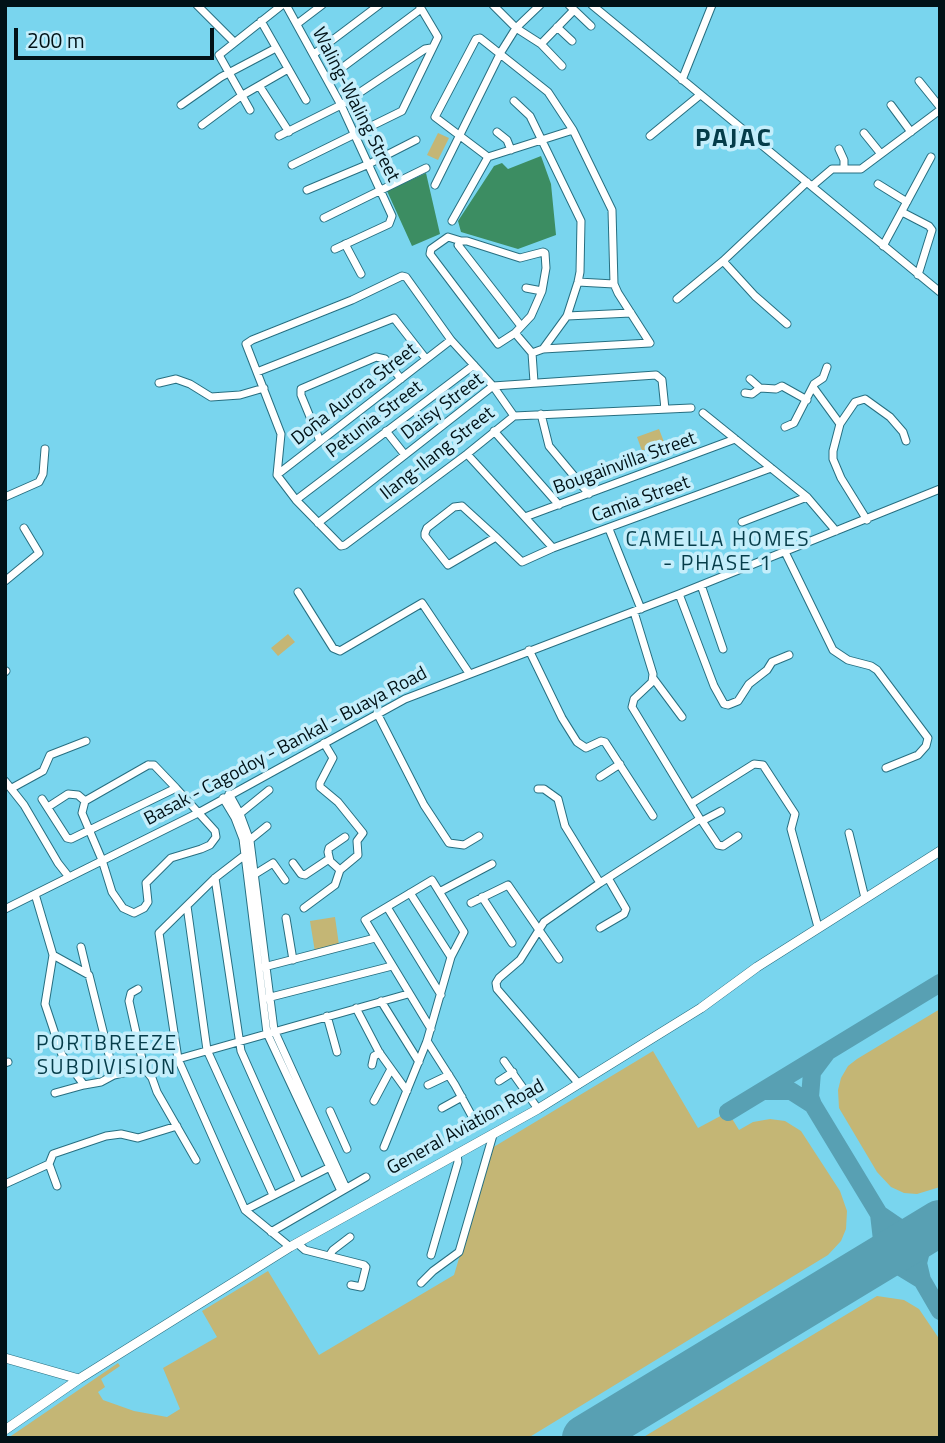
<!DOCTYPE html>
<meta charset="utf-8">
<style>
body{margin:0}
#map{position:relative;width:945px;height:1443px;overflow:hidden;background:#79d5ee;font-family:"Titillium Web",sans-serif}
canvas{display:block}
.frame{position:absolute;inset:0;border:7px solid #011217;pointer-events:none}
.scale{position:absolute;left:14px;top:28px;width:200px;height:32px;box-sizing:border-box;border:4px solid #011217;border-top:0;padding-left:9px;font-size:21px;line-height:24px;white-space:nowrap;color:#011217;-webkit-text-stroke:5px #c4eefb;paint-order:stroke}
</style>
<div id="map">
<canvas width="945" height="1443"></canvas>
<div class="frame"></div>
<div class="scale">200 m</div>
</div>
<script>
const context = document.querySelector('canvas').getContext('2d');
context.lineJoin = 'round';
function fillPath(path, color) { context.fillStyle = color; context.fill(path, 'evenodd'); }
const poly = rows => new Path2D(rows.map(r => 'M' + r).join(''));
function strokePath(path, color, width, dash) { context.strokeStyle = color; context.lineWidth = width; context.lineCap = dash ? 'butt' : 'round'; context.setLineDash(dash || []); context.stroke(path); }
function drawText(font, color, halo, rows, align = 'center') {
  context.font = font + ' "Titillium Web",sans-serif'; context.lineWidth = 7; context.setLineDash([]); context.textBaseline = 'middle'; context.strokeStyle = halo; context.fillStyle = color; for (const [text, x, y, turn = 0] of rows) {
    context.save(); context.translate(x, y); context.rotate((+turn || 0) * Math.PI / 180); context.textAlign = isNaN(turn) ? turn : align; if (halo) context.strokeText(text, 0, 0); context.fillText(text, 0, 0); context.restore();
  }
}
const green = poly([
 [438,133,449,138,438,160,427,155],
 [659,429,664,442,642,451,637,437],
 [288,634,295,642,278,656,271,648],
 [335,917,339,945,315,952,310,921],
 [940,1009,940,1187,917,1194,904,1193,891,1187,877,1172,839,1108,838,1090,841,1078,848,1066,857,1059],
 [653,1051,698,1128,728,1112,739,1130,753,1122,770,1119,785,1121,801,1131,840,1191,847,1211,846,1229,841,1241,828,1255,528,1438,8,1438,118,1363,120,1366,101,1379,105,1387,98,1392,103,1400,134,1411,167,1417,180,1409,163,1368,217,1337,202,1311,268,1271,319,1355,454,1275,492,1148],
 [877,1296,904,1300,919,1309,940,1340,940,1438,642,1438]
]);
const water = poly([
 [541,156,551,184,556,235,518,249,461,232,458,221,494,166,502,163,508,169],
 [426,173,440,234,412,246,387,191]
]);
const taxiway = poly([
 [827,1052,812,1072,810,1097,813,1105,879,1214,901,1229,918,1230,935,1226],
 [765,1091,791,1091,813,1105],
 [728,1112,940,983],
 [935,1226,924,1239,918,1263,922,1280,940,1311],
 [865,1269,882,1264,899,1266,922,1280],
 [865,1269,876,1256,882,1240,879,1214]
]);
const runway = poly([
 [585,1438,940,1223]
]);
const minor = poly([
 [197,5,234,42],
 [286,5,341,105,392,216,389,224,335,249],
 [493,5,516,28,541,44,562,66],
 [569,5,591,26],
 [592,5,940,292],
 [261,21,306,100],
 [297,24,322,5],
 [557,27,572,41],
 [541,44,574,10],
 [314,54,379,5],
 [327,79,421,9],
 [682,80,712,5],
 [919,81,940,107],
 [260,87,289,132],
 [514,101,530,116,581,221,580,272,578,282,567,316,543,349],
 [181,105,221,77,276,48],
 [891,105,911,132],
 [250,110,219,55,282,5],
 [202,125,241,96,288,69],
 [497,132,507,140,511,150],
 [864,133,881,154],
 [279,136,341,105,425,49,431,48],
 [650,136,700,95],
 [839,149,844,160,844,169],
 [488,157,435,117,476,39,480,38,548,92,573,130,612,210,614,284,618,293,650,343,543,349,532,353],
 [292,165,402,111,438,37,419,5],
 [878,184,907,202],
 [435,185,501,52,516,28,540,5],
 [812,186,832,169,861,169,940,110],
 [307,190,369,164,416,140],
 [902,212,929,226,932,230,918,275],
 [324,218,426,168],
 [452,221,488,157,573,130],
 [461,241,448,237,431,249,430,254,498,344,515,333,531,316,542,291,546,268,545,253,543,252,520,258,467,241,461,241,458,245,521,326],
 [345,244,361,274],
 [883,246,931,157],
 [723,261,755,296,787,324],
 [578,282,614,284],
 [526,288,542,291],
 [677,299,723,261,807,182],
 [567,316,631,313],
 [515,333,532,353,534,382],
 [257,372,394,318,426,359],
 [750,379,760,388],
 [159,383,176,379,190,384,211,397,240,395,264,388],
 [813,387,840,424,833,451,833,459,841,478,867,520],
 [745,393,752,394,760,388,776,389,782,386,807,400],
 [703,413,807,497,836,531],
 [541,414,549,446,589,494],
 [514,416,493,386,451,340,406,277,402,276,352,300,252,340,246,344,281,434,277,475,296,500,341,546,345,545,467,454,514,416,691,408],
 [840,424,855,402,865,399,890,417,903,432,906,441],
 [785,427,794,423,814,384,823,378,827,367],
 [386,431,405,455],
 [494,431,559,505],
 [320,441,301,395,301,389,376,357,385,359,401,379],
 [467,454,553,548],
 [278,474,451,340],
 [5,497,39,482,43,474,45,449],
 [296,500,474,365],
 [525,517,735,439],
 [742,522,807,497],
 [318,523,493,386,656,375,662,380,665,409],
 [609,529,641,609],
 [496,537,448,565,425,536,425,533,427,528,454,507,462,506,496,537,522,562,553,548,771,468],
 [785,552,833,650,848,660,871,666,877,670,928,738,926,746,918,755,886,768],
 [5,581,39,553,24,528],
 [701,585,723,649],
 [298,592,333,648,340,651,422,603,469,673],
 [679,594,714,686,724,704,728,705,738,701,749,684,767,670,772,662,789,655],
 [529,650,562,718,577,742,586,748,601,741,605,742,653,816],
 [5,672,6,671],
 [653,678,682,717],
 [377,713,424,805,449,843,464,845,479,836],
 [148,765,154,765,176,788,215,831,216,837,210,845,201,849,171,858,146,883,148,902,144,908,134,913,123,908,112,892,102,860,82,813,85,801,148,765],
 [600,777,620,764],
 [5,781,24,805,58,863,69,877],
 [12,788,43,771,50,755,86,741],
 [538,789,544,789,558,799,565,826,600,883],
 [229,794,240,814,250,841,274,1030,346,1188],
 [223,798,235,818,243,839,267,1033,341,1191],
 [42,799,67,838,71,839,176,788],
 [692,803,754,764,763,765,795,814,791,829,818,927],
 [48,807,68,794,78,795,85,801],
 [721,811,702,821,718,845,723,846,738,836],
 [237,816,269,790],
 [849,833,865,898],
 [246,843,267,826],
 [250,851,215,878,159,933,178,1059,245,1210,290,1247],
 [293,863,301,874,305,875,329,859],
 [340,870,330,861,328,852,329,848,345,837],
 [252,876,273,863,285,880],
 [215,878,241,1051,299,1181],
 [441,891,492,864],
 [410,893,451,957],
 [35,894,53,955,45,1004,62,1055,84,1085,101,1082,114,1075,144,1068,152,1078,157,1092,196,1160],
 [482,897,512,943],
 [471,903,508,885,559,959],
 [187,906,207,1050,273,1195],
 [387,907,441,995],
 [304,908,335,885,340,870,358,855,357,841,363,833,338,802,320,787,320,783,333,758,324,743],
 [5,909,198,813,405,699,679,594,940,489],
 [286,918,293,960],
 [600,928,624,914,626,909,608,878],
 [81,947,87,972],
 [53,955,89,975,114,1075],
 [264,967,375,938],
 [138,989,131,993,129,1001,144,1068],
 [267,998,392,966],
 [381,1001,419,1062],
 [356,1008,379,1052,407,1091],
 [327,1016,337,1052],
 [427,1041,455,1085,474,1120],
 [178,1059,408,994],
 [504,1061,538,1109],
 [5,1063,8,1062],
 [372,1065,374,1056,380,1053],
 [499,1081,513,1072],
 [579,1084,497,989,496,983,499,978,520,960,544,922,600,883,700,819,632,707,634,699,652,682,653,674,634,612],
 [428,1085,449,1075],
 [55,1093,84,1085],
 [374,1101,391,1069],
 [442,1108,462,1097],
 [330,1111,347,1149],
 [460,1130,482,1116],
 [384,1147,427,1041,451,957,464,932,432,880,365,920,431,1029],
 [49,1164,57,1186],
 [5,1184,49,1164,53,1154,106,1136,121,1134,138,1138,177,1126],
 [245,1210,332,1166],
 [271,1232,366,1177],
 [297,1243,305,1250,364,1265,366,1267,361,1287,351,1285],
 [431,1255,458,1162,457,1154],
 [329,1256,333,1250,350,1237],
 [421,1283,433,1271,459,1252,493,1135]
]);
const major = poly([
 [5,1358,79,1379],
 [5,1430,79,1379,290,1247,538,1109,701,1008,757,967,940,851]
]);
const streetNames = [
 ["Waling-Waling Street",355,105,63],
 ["Doña Aurora Street",355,395,-38],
 ["Daisy Street",443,407,-37],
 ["Petunia Street",375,420,-37],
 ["Ilang-Ilang Street",438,454,-38],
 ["Bougainvilla Street",625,464,-20],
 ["Camia Street",641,500,-20],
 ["Basak - Cagodoy - Bankal - Buaya Road",286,747,-28],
 ["General Aviation Road",466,1128,-29]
];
const neighbourhoodNames = [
 ["CAMELLA HOMES",718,541],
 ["- PHASE 1",718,565],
 ["PORTBREEZE",107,1045],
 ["SUBDIVISION",107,1069]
];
const districtNames = [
 ["PAJAC",734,140]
];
fillPath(green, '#c4b675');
fillPath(water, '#3c8d62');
strokePath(taxiway, '#58a0b3', 18);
strokePath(runway, '#58a0b3', 46);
strokePath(minor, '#276f81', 9);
strokePath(major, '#276f81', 10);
strokePath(minor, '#fff', 7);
strokePath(major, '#fff', 9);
drawText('19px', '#011217', '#c4eefb', streetNames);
context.letterSpacing = '2px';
drawText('21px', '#053c49', '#c4eefb', neighbourhoodNames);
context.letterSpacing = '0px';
context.letterSpacing = '2px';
drawText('bold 26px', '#053c49', '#c4eefb', districtNames);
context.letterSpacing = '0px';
</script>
